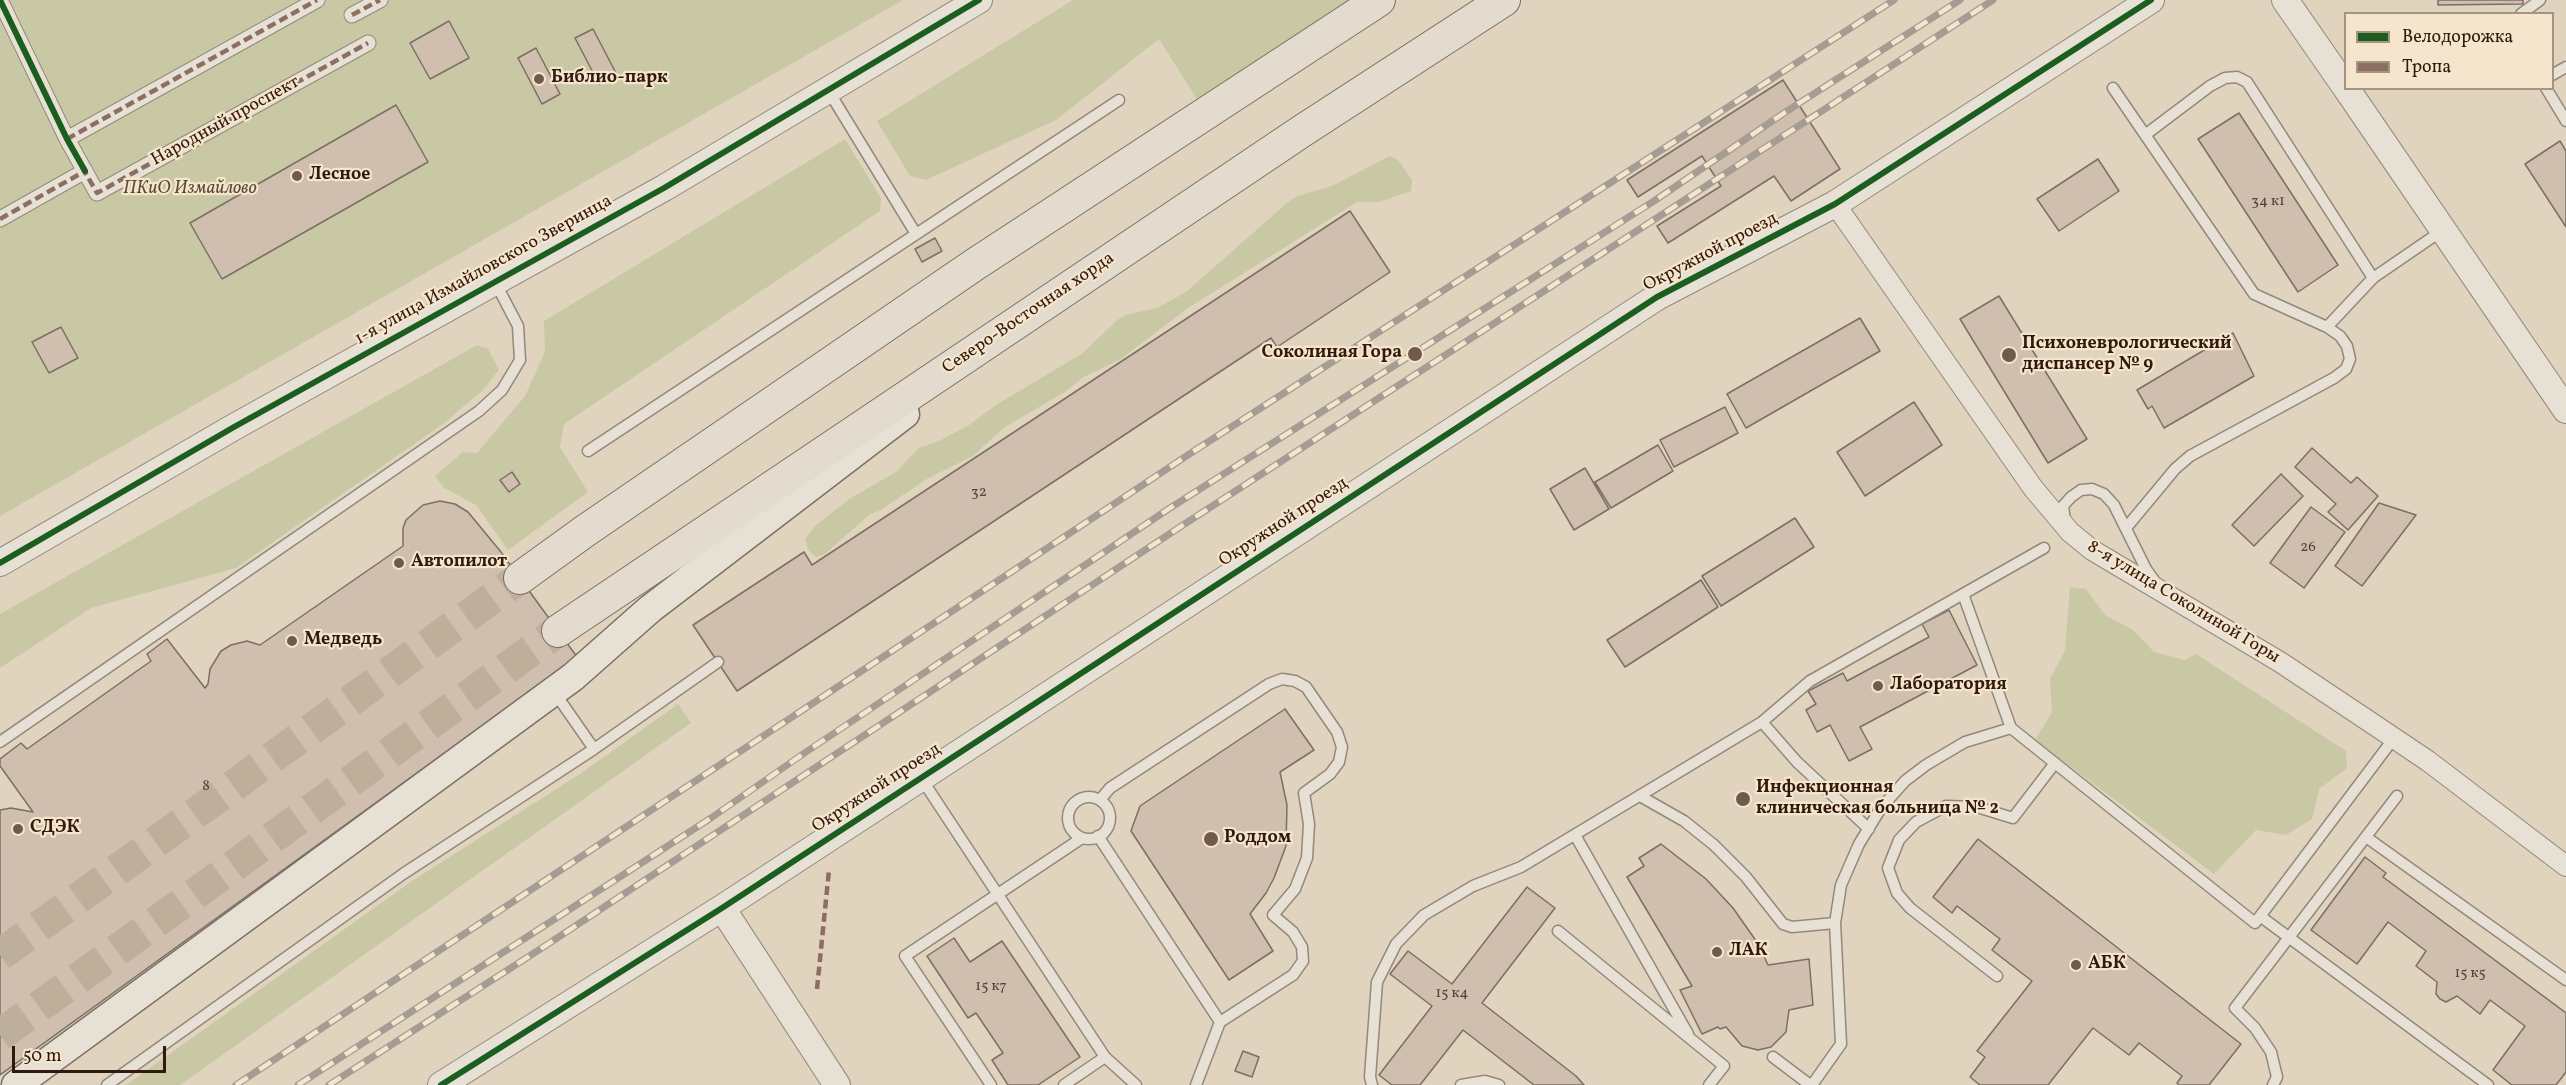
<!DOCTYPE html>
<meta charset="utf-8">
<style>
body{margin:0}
#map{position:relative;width:2566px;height:1085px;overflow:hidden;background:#e1d4be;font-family:Vollkorn,serif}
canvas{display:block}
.legend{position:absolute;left:2344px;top:12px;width:210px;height:78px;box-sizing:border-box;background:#f5e5cc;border:2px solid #a79380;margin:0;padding:8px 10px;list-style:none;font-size:18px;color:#32190e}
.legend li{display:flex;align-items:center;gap:12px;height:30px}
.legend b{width:30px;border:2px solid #a79380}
.scale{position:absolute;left:12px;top:1046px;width:154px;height:27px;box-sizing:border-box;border:3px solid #32190e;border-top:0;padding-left:8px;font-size:18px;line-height:21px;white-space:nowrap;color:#32190e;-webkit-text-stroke:4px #f5e5cc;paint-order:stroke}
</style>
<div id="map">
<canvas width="2566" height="1085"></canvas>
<ul class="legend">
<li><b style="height:8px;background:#1b5e20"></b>Велодорожка</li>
<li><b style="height:8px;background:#8d6e63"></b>Тропа</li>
</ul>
<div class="scale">50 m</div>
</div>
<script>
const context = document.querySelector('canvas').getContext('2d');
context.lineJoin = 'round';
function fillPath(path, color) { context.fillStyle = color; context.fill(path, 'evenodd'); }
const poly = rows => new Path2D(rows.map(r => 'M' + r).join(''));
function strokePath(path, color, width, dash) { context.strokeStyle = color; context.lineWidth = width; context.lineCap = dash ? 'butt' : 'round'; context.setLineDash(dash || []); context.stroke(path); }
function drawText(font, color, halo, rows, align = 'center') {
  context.font = font + ' Vollkorn,serif'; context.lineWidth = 4.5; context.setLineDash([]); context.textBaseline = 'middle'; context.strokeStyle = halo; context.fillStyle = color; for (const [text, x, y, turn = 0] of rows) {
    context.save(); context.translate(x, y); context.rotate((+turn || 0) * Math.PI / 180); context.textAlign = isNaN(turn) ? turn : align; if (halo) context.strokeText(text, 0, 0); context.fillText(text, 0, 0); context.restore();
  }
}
const green = poly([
 [0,0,903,0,0,516],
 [1073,0,1348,0,1197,99,1159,39,1056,120,926,180,910,176,877,121],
 [845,139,881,198,880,211,564,424,560,447,588,492,508,550,476,505,444,488,435,476,463,452,477,453,525,396,545,352,544,321],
 [1390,156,1399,161,1412,180,1411,191,1379,202,1357,202,1188,308,1121,359,1082,378,1065,392,1005,427,973,456,927,479,879,511,869,515,825,554,816,557,808,550,805,539,815,526,849,499,896,472,919,448,939,441,969,425,996,405,1083,353,1116,321,1125,315,1157,308,1186,292,1288,202,1298,196,1332,186],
 [477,345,488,349,499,370,483,390,443,424,236,568,91,608,0,668,0,614],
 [2070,587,2086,589,2105,615,2133,630,2154,652,2184,660,2196,654,2346,751,2347,768,2319,789,2312,819,2286,835,2256,830,2214,874,2035,740,2052,712,2050,679,2065,650],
 [678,704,691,723,180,1085,126,1085,412,881,580,774]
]);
const building = poly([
 [2438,0,2523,0,2523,4,2438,5,2438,0],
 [449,21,469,58,430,79,410,43,449,21],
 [593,29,617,75,599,84,575,38,593,29],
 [536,48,560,94,542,104,518,58,536,48],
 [1783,80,1840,169,1791,201,1774,176,1668,243,1657,226,1721,186,1702,156,1638,197,1627,180,1783,80],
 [396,105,428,162,222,279,190,223,396,105],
 [2239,113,2338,265,2298,292,2198,139,2239,113],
 [2560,141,2566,151,2566,227,2525,164,2560,141],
 [2098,159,2119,191,2059,231,2037,199,2098,159],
 [1350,211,1390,272,1277,347,1271,338,737,691,693,625,804,552,812,565,1350,211],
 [935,238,942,251,922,262,915,249,935,238],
 [1999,296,2087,439,2048,463,1960,319,1999,296],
 [1860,318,1880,351,1746,428,1727,394,1860,318],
 [61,327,78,358,49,373,32,342,61,327],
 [2233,333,2254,376,2164,428,2152,406,2148,409,2137,390,2233,333],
 [1914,402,1942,445,1865,496,1837,452,1914,402],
 [1725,407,1738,433,1674,467,1660,440,1725,407],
 [1658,445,1673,471,1611,508,1595,482,1658,445],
 [2312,448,2351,483,2357,477,2378,496,2348,530,2328,512,2336,504,2295,467,2312,448],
 [1585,468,1609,509,1574,530,1550,489,1585,468],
 [512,472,520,484,509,492,500,480,512,472],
 [2281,474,2303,496,2254,546,2232,525,2281,474],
 [440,501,455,504,468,512,501,552,577,657,0,1075,0,810,11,808,33,812,0,766,0,759,21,743,27,749,151,661,147,654,167,639,205,688,208,684,210,669,221,651,231,645,247,641,260,645,403,546,403,528,406,520,423,505,440,501],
 [2379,503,2416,515,2362,586,2335,566,2379,503],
 [2311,507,2345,532,2304,588,2270,563,2311,507],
 [1795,518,1814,547,1721,606,1702,576,1795,518],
 [1701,580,1718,607,1625,667,1607,640,1701,580],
 [1949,610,1977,665,1860,727,1872,749,1849,761,1830,725,1817,732,1806,710,1816,704,1808,691,1843,673,1847,681,1929,637,1922,624,1949,610],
 [1285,709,1314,750,1280,772,1287,805,1286,846,1274,878,1266,893,1250,914,1273,951,1229,980,1131,831,1140,806,1285,709],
 [1978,839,2241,1044,2209,1085,2179,1085,2177,1083,2182,1076,2139,1043,2129,1055,2093,1028,2048,1085,1980,1085,1970,1077,1985,1057,1977,1051,2032,981,1992,950,2000,939,1957,906,1952,913,1933,897,1978,839],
 [1661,844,1706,879,1733,908,1759,945,1768,965,1809,959,1813,1005,1789,1010,1786,1032,1771,1047,1758,1050,1742,1046,1726,1027,1720,1029,1718,1027,1702,1034,1680,990,1692,986,1627,877,1644,866,1639,858,1661,844],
 [2365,857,2386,873,2383,877,2566,1013,2566,1072,2556,1085,2512,1085,2493,1070,2525,1026,2490,1000,2480,1014,2457,996,2446,1002,2440,999,2436,994,2437,982,2416,966,2426,951,2388,922,2357,964,2311,930,2365,857],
 [1527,887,1555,908,1482,1003,1576,1076,1584,1085,1534,1085,1463,1030,1420,1085,1392,1085,1379,1075,1432,1006,1390,974,1408,951,1452,984,1527,887],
 [954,938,970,962,1002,941,1080,1057,1038,1085,1008,1085,992,1060,1003,1053,976,1013,968,1018,927,956,954,938],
 [1243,1051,1259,1057,1252,1077,1235,1071,1243,1051]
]);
const primaryTunnel = poly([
 [0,955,520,578],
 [0,1035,558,631]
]);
const service = poly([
 [2521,14,2540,0],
 [2552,75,2566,67],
 [2113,88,2254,294,2327,327,2340,336,2347,346,2350,359,2346,369,2334,378,2190,456,2175,469,2126,528],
 [2546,88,2566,121],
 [828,90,916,234],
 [2145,135,2210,86,2225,78,2237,77,2247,82,2373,278],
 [2327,327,2373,278,2443,230],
 [588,451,1119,100],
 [2065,521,2063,506,2071,497,2081,490,2092,489,2104,494,2114,505,2146,569,2156,583],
 [1963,594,2011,728,2255,923,2394,738],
 [555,693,594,749],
 [1762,722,1797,762,1869,829],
 [0,742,479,411,502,390,520,360,518,326,495,282],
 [921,778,1105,1057,1136,1085],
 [1640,796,1684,821,1714,845,1746,877,1783,924,1792,927,1835,923,1841,885,1859,844,1881,808,1905,781,1926,765,1965,742,2011,728],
 '1068 818a21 21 0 1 1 42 0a21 21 0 1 1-42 0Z',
 [1100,800,1110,788,1269,684,1282,679,1295,681,1306,687,1337,732,1342,747,1339,762,1330,774,1304,793,1309,824,1307,858,1295,889,1273,915,1293,932,1302,947,1303,961,1293,975,1220,1022],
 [1575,835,1688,1034],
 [1098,836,1220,1022,1196,1085],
 [2366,837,2566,980],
 [2260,916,2488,1085],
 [1558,931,1724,1066,1709,1085],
 [1997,976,1910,908,1897,893,1888,868,1899,840,1916,822,1946,806,1977,807,2013,818,2055,763],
 [1773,1057,1810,1085],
 [107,1085,403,874,594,749,718,662],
 [991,1085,905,956,1082,838],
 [1064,1085,1105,1057],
 [1372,1085,1370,1077,1377,982,1396,944,1424,915,1473,886,1521,867,1762,722,1810,681,2044,548],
 [1461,1085,1485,1081,1499,1085],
 [1812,1085,1841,1044,1835,923],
 [2273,1085,2277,1077,2271,1052,2255,1028,2235,1008,2397,796]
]);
const pedestrian = poly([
 [0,0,67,139,97,193,368,43],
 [352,15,380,0],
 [67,139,317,0],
 [0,219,85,171]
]);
const minor = poly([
 [1835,204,2033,488,2070,532,2092,550,2280,662,2376,726,2428,761,2566,866]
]);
const tertiary = poly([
 [2285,0,2346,88],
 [2346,88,2566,410],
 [0,563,234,427,664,188,979,0],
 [722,908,837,1085],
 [441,1085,722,908,1657,297,1835,204,2151,0]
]);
const secondary = poly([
 [16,1085,573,677,650,609,905,414]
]);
const primary = poly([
 [520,578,585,531,974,265,1379,0],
 [558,631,1302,131,1504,0]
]);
const rail = poly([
 [236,1085,1194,451,1894,0],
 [298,1085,711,818,803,754,1170,508,1654,201,1787,111,1960,0],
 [329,1085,545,946,1183,525,1993,0]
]);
const quiet = poly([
 [352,15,380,0],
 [67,139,317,0],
 [82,167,97,193,368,43],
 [0,219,85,171],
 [817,989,829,870]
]);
const cycleway = poly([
 [0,0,67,139,85,171],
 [0,563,234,427,664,188,979,0],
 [441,1085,722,908,1657,297,1835,204,2151,0]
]);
const markers = [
 [539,79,6,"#6f5a4c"],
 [297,176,6,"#6f5a4c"],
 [1415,354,8,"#6f5a4c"],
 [2009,355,8,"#6f5a4c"],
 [399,563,6,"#6f5a4c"],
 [292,641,6,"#6f5a4c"],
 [1878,686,6,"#6f5a4c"],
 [1743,799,8,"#6f5a4c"],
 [18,829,6,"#6f5a4c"],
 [1211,839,8,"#6f5a4c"],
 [1717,952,6,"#6f5a4c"],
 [2076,965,6,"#6f5a4c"]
];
const numberNames = [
 ["34 к1",2268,202],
 ["32",979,493],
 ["26",2308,548],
 ["8",206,787],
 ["15 к5",2470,974],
 ["15 к7",991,987],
 ["15 к4",1452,994]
];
const poiNames = [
 ["Библио-парк",551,79],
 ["Лесное",309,176],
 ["Психоневрологический",2022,345],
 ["диспансер № 9",2022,366],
 ["Соколиная Гора",1402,354,"right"],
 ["Автопилот",411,563],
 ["Медведь",304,641],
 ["Лаборатория",1890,686],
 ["Инфекционная",1756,789],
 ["клиническая больница № 2",1756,810],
 ["СДЭК",30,829],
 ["Роддом",1224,839],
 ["ЛАК",1729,952],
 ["АБК",2088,965]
];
const streetNames = [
 ["Народный проспект",226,122,-29],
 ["Окружной проезд",1711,253,-28],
 ["1-я улица Измайловского Зверинца",484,271,-29],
 ["Северо-Восточная хорда",1029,314,-34],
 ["Окружной проезд",1284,523,-33],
 ["8-я улица Соколиной Горы",2183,603,31],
 ["Окружной проезд",877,789,-33]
];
const parkNames = [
 ["ПКиО Измайлово",190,190]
];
fillPath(green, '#c8c8a5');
fillPath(building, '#d0beae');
strokePath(building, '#7a7064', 1.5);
strokePath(primaryTunnel, '#beaf9b', 32, [32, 16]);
strokePath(service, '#93887b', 13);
strokePath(pedestrian, '#93887b', 17);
strokePath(minor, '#93887b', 22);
strokePath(tertiary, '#93887b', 28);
strokePath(secondary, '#7a7064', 31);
strokePath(primary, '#7a7064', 34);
strokePath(service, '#e7e0d5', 10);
strokePath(pedestrian, '#e7e0d5', 15);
strokePath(minor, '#e7e0d5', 20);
strokePath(tertiary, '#e7e0d5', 26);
strokePath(secondary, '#e7e0d5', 28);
strokePath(primary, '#e3dbce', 32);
strokePath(rail, '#a59d94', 7);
strokePath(rail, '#f5e5cc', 4.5, [14]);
strokePath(quiet, '#8d6e63', 4.5, [9, 4.5]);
strokePath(cycleway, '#1b5e20', 6);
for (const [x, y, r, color] of markers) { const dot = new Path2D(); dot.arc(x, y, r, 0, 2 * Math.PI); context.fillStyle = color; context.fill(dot); strokePath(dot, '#f5e5cc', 2); }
drawText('15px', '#5a4236', null, numberNames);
drawText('bold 18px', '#32190e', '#f5e5cc', poiNames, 'left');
drawText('18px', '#32190e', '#f5e5cc', streetNames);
drawText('italic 18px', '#594b35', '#f5e5cc', parkNames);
</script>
